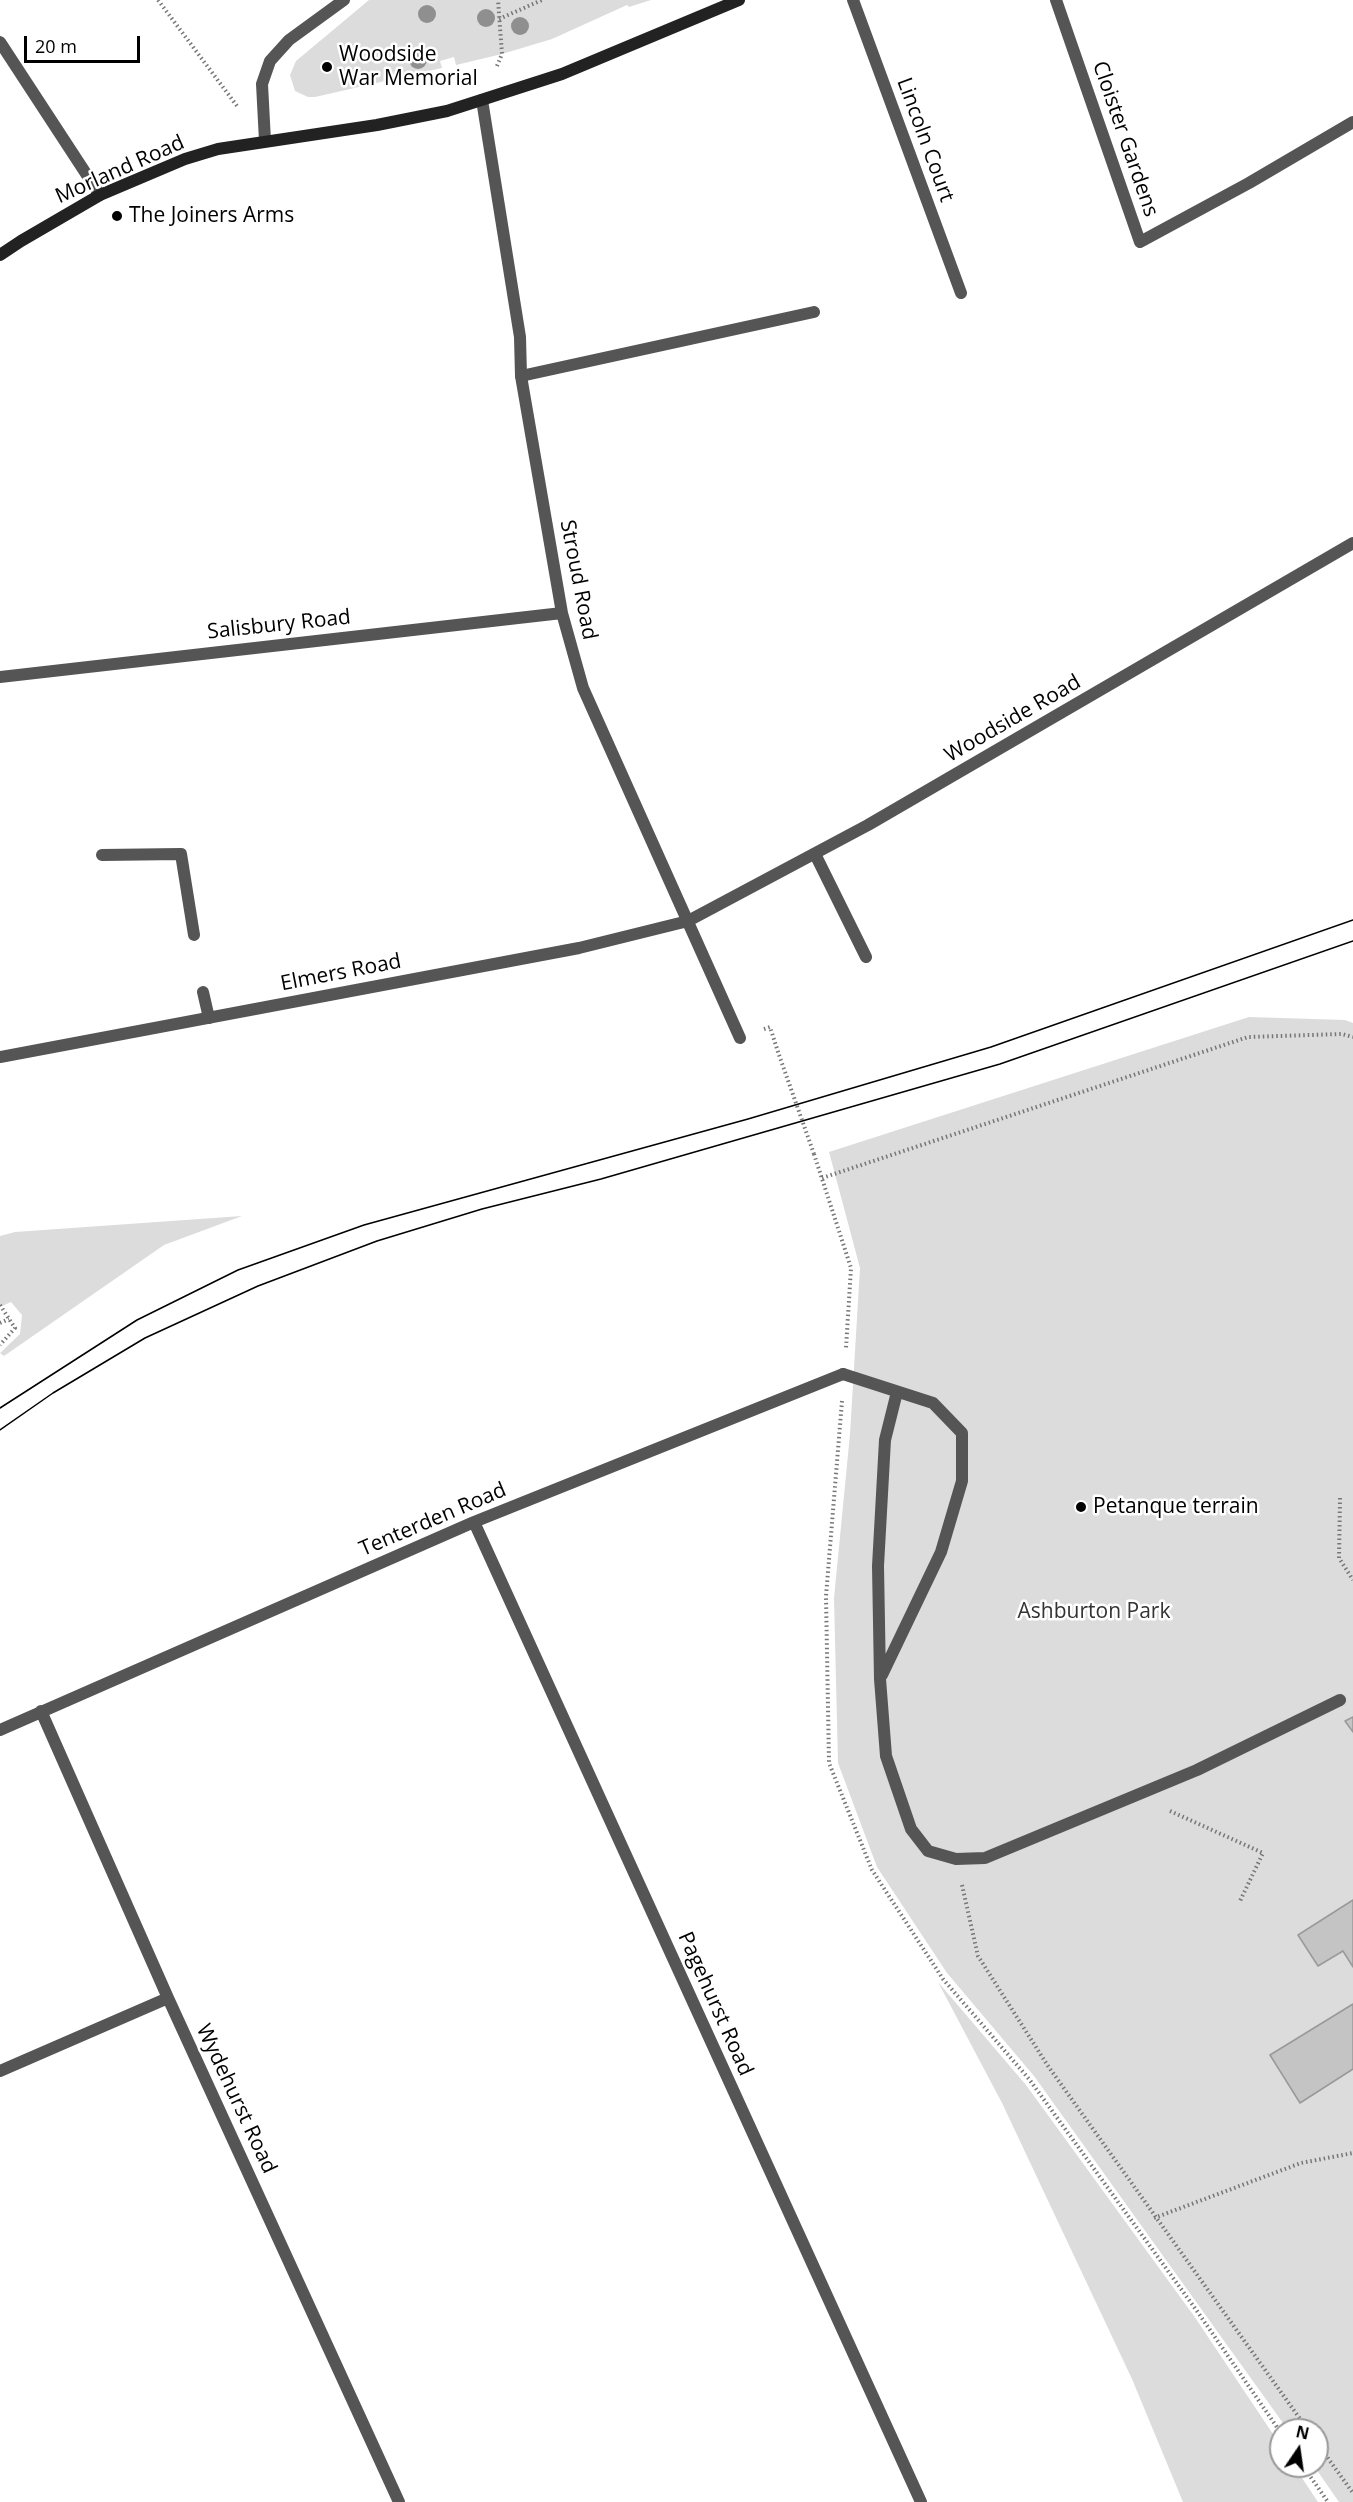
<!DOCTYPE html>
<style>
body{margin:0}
#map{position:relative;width:1353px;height:2502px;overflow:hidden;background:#fff;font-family:"Open Sans",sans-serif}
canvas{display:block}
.north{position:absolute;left:1269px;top:2418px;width:60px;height:60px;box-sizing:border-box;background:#fff;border:2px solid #999;border-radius:50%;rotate:13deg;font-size:16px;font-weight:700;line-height:24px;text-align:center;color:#000}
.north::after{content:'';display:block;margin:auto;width:21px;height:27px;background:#000;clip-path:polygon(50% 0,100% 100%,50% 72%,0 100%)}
.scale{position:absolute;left:24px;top:36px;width:116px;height:27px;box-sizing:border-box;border:3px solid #000;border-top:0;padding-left:8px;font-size:18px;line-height:21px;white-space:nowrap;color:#000;-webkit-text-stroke:4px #fff;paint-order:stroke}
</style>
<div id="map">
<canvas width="1353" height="2502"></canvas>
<div class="north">N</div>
<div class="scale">20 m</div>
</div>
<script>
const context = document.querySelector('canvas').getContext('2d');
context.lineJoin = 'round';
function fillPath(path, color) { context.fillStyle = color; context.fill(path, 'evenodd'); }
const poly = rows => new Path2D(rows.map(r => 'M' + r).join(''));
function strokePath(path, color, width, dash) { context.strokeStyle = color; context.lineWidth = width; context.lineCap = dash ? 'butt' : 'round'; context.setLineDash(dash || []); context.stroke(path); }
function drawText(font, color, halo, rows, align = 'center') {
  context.font = font + ' "Open Sans",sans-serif'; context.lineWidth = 5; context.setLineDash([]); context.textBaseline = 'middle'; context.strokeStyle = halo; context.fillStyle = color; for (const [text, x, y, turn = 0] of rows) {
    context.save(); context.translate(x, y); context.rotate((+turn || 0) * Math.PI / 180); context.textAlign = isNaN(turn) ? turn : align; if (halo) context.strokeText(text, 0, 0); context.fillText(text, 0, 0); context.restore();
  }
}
const green = poly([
 [369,0,651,0,629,7,627,5,552,39,502,54,456,65,454,57,440,61,442,68,315,97,308,97,295,91,290,75,296,61],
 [1249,1017,1345,1020,1353,1023,1353,2502,1339,2502,1314,2466,1317,2466,1317,2430,1288,2430,1034,2076,947,1973,877,1867,838,1763,834,1598,850,1434,860,1268,829,1152],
 [242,1216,164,1245,4,1356,0,1353,20,1334,22,1315,11,1302,0,1307,0,1236,15,1232],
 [938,1982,1026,2085,1194,2316,1281,2446,1281,2466,1294,2466,1318,2502,1183,2502,1132,2379,1002,2103]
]);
const building = poly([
 [1353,1717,1353,1732,1345,1721,1353,1717],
 [1353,1900,1353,1967,1343,1951,1318,1966,1298,1935,1353,1900],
 [1353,2004,1353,2069,1300,2103,1270,2055,1353,2004]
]);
const path = poly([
 [158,0,237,106],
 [499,19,542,0],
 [497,66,502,54,498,0],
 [764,1029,770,1027,779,1055],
 [814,1154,851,1268,846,1348],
 [822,1178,1248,1037,1342,1034,1353,1037],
 [0,1305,15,1328,0,1345],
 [0,1323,9,1319],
 [842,1401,826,1596,829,1763,872,1870,943,1979,1029,2079,1197,2311,1281,2433],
 [1340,1498,1339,1558,1353,1580],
 [1170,1811,1263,1853,1240,1901],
 [962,1885,978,1956,1048,2066,1308,2430],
 [1154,2218,1301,2163,1353,2153],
 [1317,2443,1353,2493],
 [1303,2466,1328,2502]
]);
const service = poly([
 [0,42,100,195],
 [521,376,814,312],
 [815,854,866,957],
 [102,855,181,854,194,935],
 [203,992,209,1018],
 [843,1374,933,1403,962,1433,962,1481,941,1552,882,1675],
 [897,1392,885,1440,878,1566,880,1679,886,1756,911,1829,928,1851,956,1859,985,1858,1197,1770,1340,1700]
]);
const minor = poly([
 [853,0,961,293],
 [1056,0,1140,242,1249,183,1353,122],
 [482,100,520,337,521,376,562,613,583,688,740,1038],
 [265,141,262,84,270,61,289,40,344,0],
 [0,677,562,613],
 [0,1057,579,948,688,921,868,825,1353,543],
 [474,1522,921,2502],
 [41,1711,168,1998,399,2502],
 [0,1730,474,1522,843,1374],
 [0,2071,168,1998]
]);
const secondary = poly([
 [0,255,21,241,100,195,185,159,218,149,377,125,447,111,562,74,739,0]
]);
const tram = poly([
 [0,1408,137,1320,238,1270,364,1225,748,1119,991,1047,1353,920],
 [0,1430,53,1393,145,1338,258,1286,377,1241,482,1209,601,1179,1000,1064,1353,941]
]);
const pathBridge = poly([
 [779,1055,814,1154]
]);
const trees = [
 [427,14],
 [486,18],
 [520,26],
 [418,60]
];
const markers = [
 [327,67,6,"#000"],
 [117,216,6,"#000"],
 [1081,1507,6,"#000"]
];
const poiNames = [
 ["Woodside",339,55],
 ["War Memorial",339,79],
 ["The Joiners Arms",129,216],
 ["Petanque terrain",1093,1507]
];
const streetNames = [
 ["Cloister Gardens",1125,139,71],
 ["Lincoln Court",925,140,70],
 ["Morland Road",120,170,-24],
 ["Stroud Road",578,580,79],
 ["Salisbury Road",279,625,-6],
 ["Woodside Road",1013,719,-30],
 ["Elmers Road",341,973,-11],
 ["Tenterden Road",433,1520,-23],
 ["Pagehurst Road",715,2004,66],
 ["Wydehurst Road",236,2099,65]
];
const parkNames = [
 ["Ashburton Park",1094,1612]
];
fillPath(green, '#dcdcdc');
fillPath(building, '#c4c4c4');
strokePath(building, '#999', 1.5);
strokePath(path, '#777', 4, [1.5, 3]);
strokePath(service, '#555', 12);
strokePath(minor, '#555', 12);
strokePath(secondary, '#222', 12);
strokePath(tram, '#000', 1.5);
strokePath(pathBridge, '#777', 4, [1.5, 3]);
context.fillStyle = '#8f8f8f';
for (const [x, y] of trees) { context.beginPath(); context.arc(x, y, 9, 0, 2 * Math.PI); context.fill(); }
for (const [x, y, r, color] of markers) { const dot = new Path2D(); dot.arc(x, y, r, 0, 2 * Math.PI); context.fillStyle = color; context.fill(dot); strokePath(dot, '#fff', 2); }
drawText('21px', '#000', '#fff', poiNames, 'left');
drawText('21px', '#000', '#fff', streetNames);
drawText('21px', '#333', '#fff', parkNames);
</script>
